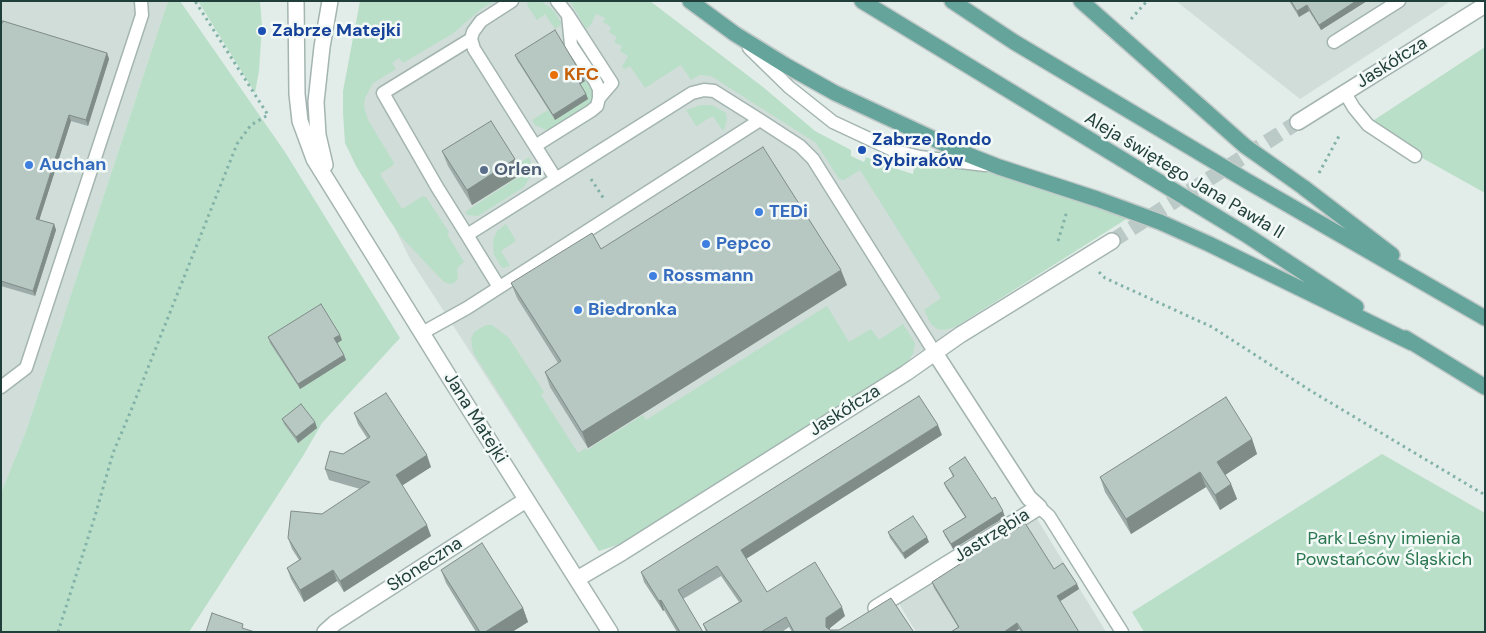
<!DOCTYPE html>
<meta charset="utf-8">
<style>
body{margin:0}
#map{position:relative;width:1486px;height:633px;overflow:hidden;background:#e2ede9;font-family:"DM Sans",sans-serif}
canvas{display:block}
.frame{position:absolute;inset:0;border:2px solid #213f3a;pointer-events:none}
</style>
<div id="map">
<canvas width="1486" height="633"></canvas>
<div class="frame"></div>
</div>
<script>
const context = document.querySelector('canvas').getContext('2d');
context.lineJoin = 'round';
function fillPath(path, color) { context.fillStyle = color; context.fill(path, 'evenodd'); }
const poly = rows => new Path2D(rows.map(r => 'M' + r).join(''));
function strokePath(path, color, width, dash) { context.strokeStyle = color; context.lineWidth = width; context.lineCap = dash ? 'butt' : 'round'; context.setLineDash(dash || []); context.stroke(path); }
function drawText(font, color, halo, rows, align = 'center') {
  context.font = font + ' "DM Sans",sans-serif'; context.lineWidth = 5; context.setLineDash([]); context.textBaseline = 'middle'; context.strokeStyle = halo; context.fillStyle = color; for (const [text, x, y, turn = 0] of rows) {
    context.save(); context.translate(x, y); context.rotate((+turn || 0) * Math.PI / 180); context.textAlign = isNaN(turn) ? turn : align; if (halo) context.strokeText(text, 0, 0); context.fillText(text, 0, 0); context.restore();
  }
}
const built = poly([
 [1,1,168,1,26,431,1,493],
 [469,1,618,1,821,142,1046,251,953,330,790,437,620,544,599,551,410,259,353,143,356,75],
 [1176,1,1451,1,1300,99],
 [1036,517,1106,632,916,632,898,602]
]);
const green = poly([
 [168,1,180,1,285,152,400,338,322,423,303,456,189,632,1,632,1,493,26,431],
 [198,1,260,1,262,26,259,71,255,93],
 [360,1,494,1,480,10,452,34,403,63,399,58,392,63,396,69,373,83,365,98,364,107,368,120,394,163,392,166,380,174,402,209,423,196,426,197,449,232,447,234,464,262,457,268,458,279,454,283,450,284,444,282,402,238,388,218,356,166,345,143,343,113,343,91],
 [532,1,542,2,548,6,554,11,562,24,555,29,545,14,537,20,527,5,528,2],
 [570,1,650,1,763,87,815,131,851,150,851,156,864,162,866,157,888,166,913,174,915,162,997,173,1063,194,1128,218,957,326,944,330,937,329,931,324,924,310,941,298,860,170,844,180,839,179,816,143,711,76,700,75,691,80,681,65,645,88,630,66,625,69,622,67,628,56,620,51,622,46,614,42,617,37,609,32,611,27,603,22,605,18,596,14,591,24,586,29],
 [1485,47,1485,193,1365,126],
 [588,79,594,91,593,103,551,129,546,130,535,125,532,120,548,110,555,120,579,85],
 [701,105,712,105,726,113,727,119,724,130,723,131,713,116,696,126,686,110],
 [529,157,532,167,531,175,524,187,478,216,467,215,465,212,523,174,517,165],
 [506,224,516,241,501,251,510,266,502,268,494,255,493,240,497,231],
 [827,306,849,342,871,329,879,340,903,324,915,343,913,354,908,362,620,544,599,551,474,354,472,347,471,339,474,332,486,325,492,325,509,338,544,392,541,395,578,453,586,448,587,450,643,415,646,420],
 [1382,454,1485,513,1485,632,1144,632,1132,612]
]);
const minorTunnel = poly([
 [1112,241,1298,122]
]);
const path = poly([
 [1169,1,1169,2],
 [1131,19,1147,1],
 [1319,173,1339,136],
 [591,179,604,199],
 [1058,241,1067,211],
 [1099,272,1105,278,1212,327,1311,391,1485,495],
 [58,632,95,516,113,453,130,413,237,144,251,125,268,115,195,1]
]);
const service = poly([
 [512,1,481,21,473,32,471,39,474,49,556,179],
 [557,1,568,15,612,83,599,98],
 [1334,42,1399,1],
 [749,48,789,87,833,122,895,151,920,157,985,165],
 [1345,93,1354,108,1368,125,1415,156],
 [535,146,591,111,597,106,599,98,599,89,595,81,571,45,568,15],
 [467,235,437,187,383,93,471,39],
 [499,287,467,235,692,93,704,90,714,91,760,120],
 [422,333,467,308,760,120,800,146,813,159,935,353],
 [1,387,26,368,142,15,141,1],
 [1039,507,1049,516,1122,632]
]);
const minor = poly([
 [296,1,297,94,300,121,314,159,451,380,610,632],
 [1298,122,1485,5],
 [325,165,318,135,316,102,322,47,330,1],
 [577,579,623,552,906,373,960,335,1112,241],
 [876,608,1039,507,1029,498,935,353],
 [325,632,335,623,526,500]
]);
const primary = poly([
 [690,1,735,34,785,65,835,93,966,154,999,167,1097,199,1160,222,1209,244,1412,343],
 [862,1,1245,234,1356,307],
 [952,1,1014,42,1247,181,1485,318],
 [1081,1,1245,146,1303,187,1392,255],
 [1405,338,1485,387]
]);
const wall = poly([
 [1289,1,1367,1,1321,30,1309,11,1299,17],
 [1,25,107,53,109,59,88,126,71,121,39,220,54,224,56,230,35,296,1,286],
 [515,55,582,75,585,81,580,84,586,94,588,99,555,120,517,60],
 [442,151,520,175,472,205,448,166],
 [601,249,847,285,588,448,550,387,545,372,558,363,517,298,511,283],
 [268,337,342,340,337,343,344,355,346,360,300,389,270,343],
 [354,413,431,467,402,485,431,536,344,592,337,581,304,602,291,579,287,568,299,560,292,549,288,538,322,514,360,489,329,480,325,469,343,454,367,438,358,424],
 [282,419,315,422,317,428,298,443,284,424],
 [942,435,746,559,767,592,845,616,830,628,830,630,911,632,792,632,789,627,782,632,706,632,703,624,739,602,721,576,683,599,703,632,677,632,664,610,663,611,644,582,641,572],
 [1252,439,1257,454,1225,475,1231,484,1237,499,1220,510,1206,487,1131,534,1105,492,1100,477],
 [949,468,992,499,1005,517,953,549,945,536,943,531,965,517,946,488,944,483,953,477],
 [1015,530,1054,569,1077,584,1079,589,1060,601,1079,632,1021,632,1019,629,1014,632,951,632,958,627,934,588,932,582,963,563,961,560],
 [888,532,929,542,905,559,890,538],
 [441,570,523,608,528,622,512,632,476,632,446,583]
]);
const shadedWall = poly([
 [1356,1,1367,1,1321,30,1319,25],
 [1307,5,1309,11,1299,17,1297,11],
 [107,53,109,59,88,126,86,120],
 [582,75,585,81,579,85,577,79],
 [586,94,588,99,555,120,553,115],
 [69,115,71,121,38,224,36,219],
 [515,159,520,175,472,205,467,190],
 [54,224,56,230,35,296,33,291],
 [841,270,847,285,588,448,582,432],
 [340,335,342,340,336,344,334,338],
 [344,355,346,360,300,389,298,384],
 [315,422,317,428,298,443,296,437],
 [938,425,942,435,744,560,741,550],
 [1252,439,1257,454,1222,477,1217,462],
 [427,455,431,467,400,487,396,475],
 [1200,472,1206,487,1131,534,1126,519],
 [1231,484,1237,499,1220,510,1215,495],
 [1003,511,1005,517,953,549,951,544],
 [427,525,431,536,344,592,340,581],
 [927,537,929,542,905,559,903,553],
 [333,570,337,581,304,602,300,590],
 [1077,584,1079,589,1059,602,1057,596],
 [661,600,664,610,663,611,659,601],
 [842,607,845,616,830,628,830,632,826,627,826,618],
 [523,608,528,622,512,632,485,632],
 [1017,623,1019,629,1014,632,1004,632]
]);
const building = poly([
 [1291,1,1356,1,1319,25,1307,5,1297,11,1291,1],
 [3,21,107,53,86,120,69,115,36,219,54,224,33,291,1,281,1,25,3,21],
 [555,30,582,75,577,79,586,94,553,115,515,55,555,30],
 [491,121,515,159,467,190,442,151,491,121],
 [763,147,841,270,582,432,545,372,561,361,511,283,592,233,601,249,763,147],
 [321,304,340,335,334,338,344,355,298,384,268,337,321,304],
 [386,393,427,455,396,475,427,525,340,581,333,570,300,590,287,568,301,559,288,538,291,511,322,514,370,482,325,469,330,451,343,454,370,437,354,413,386,393],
 [919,396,938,425,741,550,767,592,815,562,842,607,826,618,826,627,830,630,839,630,891,598,913,631,911,632,794,632,786,617,761,632,708,632,703,624,742,601,717,566,678,590,703,632,680,632,661,600,659,601,641,572,919,396],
 [1226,397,1252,439,1217,462,1231,484,1215,495,1200,472,1126,519,1100,477,1226,397],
 [301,404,315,422,296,437,282,419,301,404],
 [965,457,992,499,995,497,1003,511,951,544,943,531,966,517,944,483,954,476,949,468,965,457],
 [913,516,927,537,903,553,888,532,913,516],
 [1025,523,1054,569,1063,563,1077,584,1057,596,1079,632,1023,632,1017,623,1004,632,951,632,959,627,932,582,963,562,961,560,1013,527,1015,530,1025,523],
 [482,543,523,608,485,632,480,632,441,570,482,543],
 [212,613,243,624,242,628,255,632,206,632,212,613]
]);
const markers = [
 [262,31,5,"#1a4fb4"],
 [554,75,5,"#e8710a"],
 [862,150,5,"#1a4fb4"],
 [29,165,5,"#3f7fe0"],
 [484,170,5,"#5c6f8a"],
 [759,212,5,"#3f7fe0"],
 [706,244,5,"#3f7fe0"],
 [653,276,5,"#3f7fe0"],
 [578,310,5,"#3f7fe0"]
];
const transitNames = [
 ["Zabrze Matejki",272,31],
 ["Zabrze Rondo",872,140],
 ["Sybiraków",872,161]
];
const streetNames = [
 ["Jaskółcza",1392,63,-32],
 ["Aleja świętego Jana Pawła II",1184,176,31],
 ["Jaskółcza",845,411,-32],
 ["Jana Matejki",475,418,58],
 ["Jastrzębia",992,536,-32],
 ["Słoneczna",425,565,-33]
];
const foodNames = [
 ["KFC",564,75]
];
const shopNames = [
 ["Auchan",39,165],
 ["TEDi",769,212],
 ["Pepco",716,244],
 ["Rossmann",663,276],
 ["Biedronka",588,310]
];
const serviceNames = [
 ["Orlen",494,170]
];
const parkNames = [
 ["Park Leśny imienia",1384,539],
 ["Powstańców Śląskich",1384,560]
];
fillPath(built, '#d0ddd9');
fillPath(green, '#badfc8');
strokePath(minorTunnel, '#bbcac6', 15, [15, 8]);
strokePath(service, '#a4b5b1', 15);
strokePath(minor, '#a4b5b1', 18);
strokePath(primary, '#c1c9c8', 18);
strokePath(path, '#82b2a8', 3, [2.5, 4]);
strokePath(service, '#fff', 12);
strokePath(minor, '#fff', 15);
strokePath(primary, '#65a49b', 15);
fillPath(wall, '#9daca8');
fillPath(shadedWall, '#808c88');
fillPath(building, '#b7c8c3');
strokePath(building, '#808c88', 1);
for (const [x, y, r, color] of markers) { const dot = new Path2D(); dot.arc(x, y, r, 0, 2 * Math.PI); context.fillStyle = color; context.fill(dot); strokePath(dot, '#f3f9f7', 2); }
drawText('bold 18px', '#164399', '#f3f9f7', transitNames, 'left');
drawText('18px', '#213f3a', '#f3f9f7', streetNames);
drawText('bold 18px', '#c56008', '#f3f9f7', foodNames, 'left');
drawText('bold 18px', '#366cbe', '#f3f9f7', shopNames, 'left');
drawText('bold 18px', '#4e5e75', '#f3f9f7', serviceNames, 'left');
drawText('18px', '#2a7750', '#f3f9f7', parkNames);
</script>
